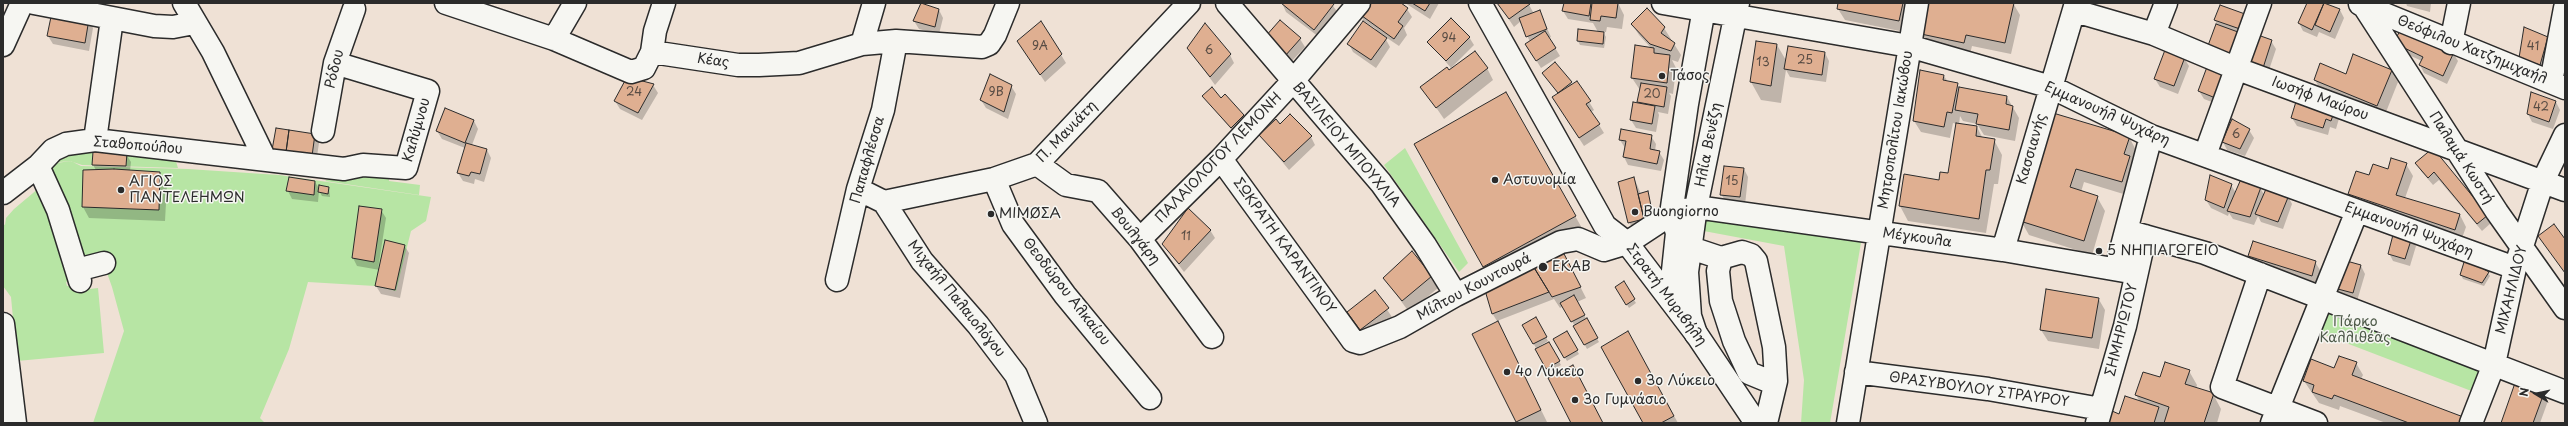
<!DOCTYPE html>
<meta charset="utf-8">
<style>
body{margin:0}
#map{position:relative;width:2568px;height:426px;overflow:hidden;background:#efe1d5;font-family:"Playpen Sans",sans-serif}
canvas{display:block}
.frame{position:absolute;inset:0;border:4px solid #2b2b2b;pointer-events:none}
.north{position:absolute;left:2516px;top:374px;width:40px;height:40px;-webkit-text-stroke:3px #f6f6f2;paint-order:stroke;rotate:279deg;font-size:11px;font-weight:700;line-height:16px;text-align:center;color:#2b2b2b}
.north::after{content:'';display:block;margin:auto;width:14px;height:18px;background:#2b2b2b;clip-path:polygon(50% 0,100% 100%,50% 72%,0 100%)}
</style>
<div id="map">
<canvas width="2568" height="426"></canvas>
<div class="frame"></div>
<div class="north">N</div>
</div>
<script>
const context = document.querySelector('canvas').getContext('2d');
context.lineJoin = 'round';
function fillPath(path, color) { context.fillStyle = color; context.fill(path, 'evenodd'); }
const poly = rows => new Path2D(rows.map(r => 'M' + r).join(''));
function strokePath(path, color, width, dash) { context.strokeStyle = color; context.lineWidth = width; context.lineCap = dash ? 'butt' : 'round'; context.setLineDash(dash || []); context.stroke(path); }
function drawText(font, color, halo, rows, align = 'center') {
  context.font = font + ' "Playpen Sans",sans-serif'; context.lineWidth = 3; context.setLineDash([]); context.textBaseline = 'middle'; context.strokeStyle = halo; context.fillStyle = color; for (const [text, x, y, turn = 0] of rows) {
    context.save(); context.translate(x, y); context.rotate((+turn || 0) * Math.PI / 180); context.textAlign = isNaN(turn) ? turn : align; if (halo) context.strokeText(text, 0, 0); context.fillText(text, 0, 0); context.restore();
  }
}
const green = poly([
 [91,148,174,155,178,168,82,165,70,161,49,163],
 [1405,148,1468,263,1459,272,1384,165],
 [71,161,81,166,188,169,279,175,431,197,426,221,411,231,396,291,375,286,308,282,289,349,260,418,265,423,93,423,124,331,112,287,101,256,81,261,49,164],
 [364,175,389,179,389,181,420,185,419,195,325,181,333,176],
 [39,188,70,281,66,282,67,286,72,286,73,291,98,288,104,353,17,361,11,297,3,286,3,224,5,225,6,218,14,209],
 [1696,207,1863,231,1830,423,1801,423,1804,380,1784,246,1693,229],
 [2328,312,2482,366,2474,392,2320,333]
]);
const shadow = poly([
 [1282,3,1331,3,1338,13,1319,37,1286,12],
 [1400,3,1407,9,1412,17,1404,28,1407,35,1399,46,1384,36,1390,47,1376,68,1353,52,1349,44,1376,29,1364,21,1359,13],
 [1405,3,1439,3,1430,19],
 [1498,3,1528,3,1533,12,1530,15,1540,12,1551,37,1549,38,1560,56,1541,68,1531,52,1530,42,1521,21,1514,27],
 [1565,3,1618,3,1624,15,1622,29,1607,27,1606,32,1603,32,1606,37,1604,48,1580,45,1578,41,1598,32,1593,23,1568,19,1563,11],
 [1839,3,1911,3,1905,32,1845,20,1838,9],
 [1928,3,2013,3,2020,15,2011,54,1972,46,1970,54,1928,45,1922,34],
 [2308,3,2324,3,2340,10,2344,18,2335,39,2319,32,2317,37,2303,31,2299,23],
 [2406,3,2431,3,2430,12,2407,6],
 [922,4,939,10,943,18,939,34,919,29,914,21],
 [53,14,89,20,93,28,89,51,53,44,48,36],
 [2244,14,2233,66,2215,20],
 [1280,21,1300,39,1305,47,1290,63,1270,45],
 [1041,22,1066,63,1045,82,1023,49],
 [1632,24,1664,28,1681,55,1678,62,1672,60,1676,68,1673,94,1669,93,1671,96,1668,114,1658,112,1659,115,1656,132,1636,128,1631,120,1639,104,1640,90,1632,78,1635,46,1651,48,1639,35],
 [1469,37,1474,45,1451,68,1429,42],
 [2547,38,2552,46,2545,72,2525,66],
 [2271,41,2276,49,2267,76,2246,62],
 [1756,42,1777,45,1787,62,1825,53,1829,61,1826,82,1790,77,1786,70,1781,103,1761,100,1751,82],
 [2395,43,2453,53,2458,61,2447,84,2424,73,2420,65,2422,61,2400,51],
 [1188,48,1230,55,1234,63,1215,85],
 [2184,58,2189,66,2178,94,2160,87,2155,79],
 [1487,68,1493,80,1444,119,1422,87,1449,72],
 [2208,68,2222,106,2204,99,2199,91],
 [2391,71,2398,82,2384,117,2321,91,2315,80],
 [1543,73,1571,82,1572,85,1577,82,1594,110,1591,112,1604,133,1584,146,1558,106,1559,94],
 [1944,76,1948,82,1957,84,1959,88,2007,97,2019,118,2015,141,1984,135,1977,124,1963,121,1960,116,1959,125,1977,127,1983,139,1994,140,2002,155,1998,184,1994,184,1986,233,1908,221,1900,206,1905,175,1940,181,1949,174,1957,124,1953,123,1950,138,1921,132,1914,121],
 [653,85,658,93,642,120,620,109,615,101],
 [1011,86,1016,94,1008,119,986,108,981,100],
 [1506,93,1583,230,1492,280,1415,145],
 [1225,95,1248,124,1236,135,1203,96,1221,99],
 [2556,102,2560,110,2553,129,2532,122,2528,114],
 [2053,114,2129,137,2137,152,2130,196,2084,182,2081,192,2097,197,2105,211,2092,255,2029,235,2021,221],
 [2340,115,2336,129,2330,127,2328,135,2297,126,2292,118],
 [474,121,478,129,472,145,487,150,491,158,484,182,475,179,474,184,463,181,458,173,465,148,442,139,437,131],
 [1280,125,1311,137,1315,145,1289,170,1260,135],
 [2249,130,2254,138,2245,156,2227,150,2223,142],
 [314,135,319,143,316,163,276,153],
 [1651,136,1656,144,1655,151,1659,152,1664,160,1661,171,1628,165,1624,157,1625,148,1620,140],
 [2433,150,2487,215,2491,223,2482,231,2439,180,2433,185,2421,171,2416,163],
 [126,154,131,162,130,171,160,173,167,185,165,221,89,218,83,207,96,170,93,165],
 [2406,164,2413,176,2405,198,2460,215,2466,227,2461,241,2356,205,2349,194,2370,177],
 [1744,169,1748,177,1745,205,1726,202,1721,194],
 [1634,178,1641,194,1647,192,1649,196,1654,220,1636,234,1629,222],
 [315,182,320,190,329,188,330,197,322,196,319,191,318,202,292,199,288,191],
 [2231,185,2236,193,2260,188,2265,196,2288,196,2292,204,2283,229,2261,222,2258,216,2254,225,2233,219,2229,213,2228,216,2211,208,2206,200],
 [360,207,381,210,386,218,378,269,404,245,409,253,400,298,381,294,376,286,380,270,357,266,353,258],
 [1210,230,1215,238,1184,272,1163,244],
 [2412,238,2416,246,2410,266,2393,261,2389,253],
 [1560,247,1586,298,1577,302,1599,342,1587,349,1564,306,1560,308,1554,299,1497,321,1492,313],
 [1412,253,1438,288,1409,312,1384,278],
 [2249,256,2315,262,2320,270,2316,283,2254,264],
 [2361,266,2365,274,2357,301,2340,295,2335,287],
 [2488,273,2490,276,2484,286,2463,279,2461,275],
 [1623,283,1636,303,1629,308,1616,287],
 [1375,292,1392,317,1366,337,1348,312],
 [2098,298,2105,310,2099,349,2048,341,2041,330],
 [1536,319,1548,341,1536,348,1523,325],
 [1566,332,1579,354,1567,361,1554,339],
 [1474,334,1504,334,1547,422,1517,423],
 [1549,343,1561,365,1549,372,1537,350],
 [1634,344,1678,423,1644,423],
 [2356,363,2363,375,2361,379,2468,423,2386,423,2340,406,2339,410,2319,403,2304,381],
 [2189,371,2197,385,2196,389,2213,394,2221,409,2217,423,2109,423,2140,402,2136,395,2143,373,2160,379],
 [2543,393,2548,401,2540,423,2502,423]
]);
const building = poly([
 [921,3,939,9,935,27,913,21,921,3],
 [1281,3,1333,3,1334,4,1314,30,1281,3],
 [1365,3,1401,3,1408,8,1398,22,1403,26,1394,39,1358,13,1365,3],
 [1412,3,1430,3,1425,11,1412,3],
 [1497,3,1529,3,1530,4,1509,19,1497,3],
 [1564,3,1591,3,1589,16,1562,11,1564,3],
 [1592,3,1618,3,1616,18,1601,16,1600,21,1590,20,1592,3],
 [1838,3,1903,3,1899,21,1837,9,1838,3],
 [1927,3,2014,3,2005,43,1966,35,1964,43,1921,34,1927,3],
 [2307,3,2324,3,2312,30,2298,23,2307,3],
 [2324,3,2340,9,2330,32,2315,25,2324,3],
 [2220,5,2245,14,2240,29,2214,20,2220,5],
 [1647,8,1665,27,1661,33,1675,43,1671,51,1650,44,1631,24,1647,8],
 [1540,10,1547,29,1526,37,1519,18,1540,10],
 [52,12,89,19,85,43,47,36,52,12],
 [1451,18,1470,37,1446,61,1427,42,1451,18],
 [1280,20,1301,38,1285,56,1265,37,1280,20],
 [1041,21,1062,54,1040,75,1017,41,1041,21],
 [1363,21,1387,38,1371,60,1347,44,1363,21],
 [1205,23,1231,54,1210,77,1187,48,1205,23],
 [2216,24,2238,32,2228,59,2206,51,2216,24],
 [2524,27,2548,37,2540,65,2519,58,2524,27],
 [2401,28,2454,52,2443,76,2419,65,2423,57,2394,43,2401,28],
 [1578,29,1604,32,1603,44,1577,41,1578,29],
 [1545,31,1556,48,1536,61,1525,44,1545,31],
 [2255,34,2272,40,2263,68,2245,63,2255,34],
 [1756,41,1777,44,1771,86,1750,82,1756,41],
 [1635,45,1654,48,1654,53,1670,55,1667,83,1631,78,1635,45],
 [1788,46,1825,52,1822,75,1784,69,1788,46],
 [2165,50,2185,57,2174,86,2154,79,2165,50],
 [1475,51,1488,68,1436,108,1420,87,1447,67,1449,70,1475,51],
 [2353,54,2392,70,2377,106,2314,80,2320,63,2346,74,2353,54],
 [1555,62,1572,82,1558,93,1542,73,1555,62],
 [2207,67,2227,74,2218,99,2198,91,2207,67],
 [1920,70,1944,75,1943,80,1958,83,1952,113,1947,112,1944,127,1913,121,1920,70],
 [990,74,1012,85,1004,112,980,100,990,74],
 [627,77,654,84,638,113,614,101,627,77],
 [1577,81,1591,101,1586,104,1600,124,1579,138,1552,97,1577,81],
 [1641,83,1667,87,1664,107,1637,102,1641,83],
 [1212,87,1221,98,1225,94,1244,115,1231,128,1202,96,1212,87],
 [1959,87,2007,96,2006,104,2013,106,2009,130,1976,124,1978,114,1955,110,1959,87],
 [1506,92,1576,216,1483,267,1414,144,1506,92],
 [2531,92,2556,101,2549,122,2527,114,2531,92],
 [2298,95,2336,106,2331,121,2326,119,2323,128,2291,118,2298,95],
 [1633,102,1655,106,1652,124,1630,120,1633,102],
 [445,108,474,120,465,143,436,131,445,108],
 [2053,113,2130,136,2124,154,2130,156,2122,182,2076,169,2070,187,2098,196,2084,241,2020,221,2053,113],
 [1290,114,1312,136,1284,162,1259,135,1276,119,1280,124,1290,114],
 [2232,119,2250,129,2240,149,2222,142,2232,119],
 [1956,123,1977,126,1976,136,1995,139,1990,170,1986,170,1979,219,1899,206,1904,174,1939,180,1940,172,1948,173,1956,123],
 [276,128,289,130,286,152,272,150,276,128],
 [1621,129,1652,135,1650,149,1660,151,1657,164,1623,157,1626,141,1619,140,1621,129],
 [289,130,315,134,312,156,286,152,289,130],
 [466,143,487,149,480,174,471,172,469,176,457,173,466,143],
 [2433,148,2488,215,2477,224,2434,172,2428,178,2415,163,2433,148],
 [93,152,127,153,126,166,92,165,93,152],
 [2391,158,2407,163,2396,195,2460,214,2455,230,2348,194,2356,171,2369,175,2373,164,2388,169,2391,158],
 [1724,166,1744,168,1740,197,1720,195,1724,166],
 [114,169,160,172,159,210,82,207,83,170,114,169],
 [2210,175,2232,184,2224,208,2205,200,2210,175],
 [289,177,315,181,314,195,286,191,289,177],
 [1634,177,1644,219,1628,223,1618,182,1634,177],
 [2241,179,2261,187,2250,217,2227,211,2241,179],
 [319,185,329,187,328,194,318,192,319,185],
 [2266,189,2289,195,2278,222,2255,214,2266,189],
 [1648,191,1653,216,1644,219,1638,194,1648,191],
 [359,206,382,209,374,262,352,258,359,206],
 [1188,208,1211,230,1179,264,1162,244,1188,208],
 [2554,224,2565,239,2565,273,2538,236,2554,224],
 [2394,231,2412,237,2405,259,2388,254,2394,231],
 [385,240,405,245,395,290,375,286,385,240],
 [2253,241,2316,261,2312,276,2248,256,2253,241],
 [1560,246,1581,287,1552,297,1530,261,1560,246],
 [1412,251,1432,276,1402,301,1383,278,1412,251],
 [2465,259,2489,272,2482,283,2460,275,2465,259],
 [2343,260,2361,265,2353,293,2334,288,2343,260],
 [1530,261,1549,292,1492,314,1484,287,1530,261],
 [1624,281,1635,299,1626,305,1615,287,1624,281],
 [2046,289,2099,298,2092,338,2040,330,2046,289],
 [1375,290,1389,308,1360,330,1347,312,1375,290],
 [1574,295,1585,315,1571,322,1560,303,1574,295],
 [1536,317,1547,337,1533,344,1522,325,1536,317],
 [1587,318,1598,338,1584,345,1573,326,1587,318],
 [1498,321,1541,410,1516,422,1472,334,1498,321],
 [1567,331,1578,350,1564,358,1553,339,1567,331],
 [1628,331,1674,416,1661,423,1643,423,1601,347,1628,331],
 [1549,342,1560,361,1546,369,1535,349,1549,342],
 [2339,356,2357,362,2352,375,2466,418,2464,423,2409,423,2334,395,2332,399,2312,392,2314,385,2303,381,2311,359,2334,368,2339,356],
 [2165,362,2190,370,2185,384,2214,393,2204,423,2164,423,2169,407,2135,395,2143,372,2160,377,2165,362],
 [1573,365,1603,423,1571,423,1548,378,1573,365],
 [2515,383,2544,393,2533,423,2501,423,2515,383],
 [2125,396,2159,407,2154,423,2108,423,2112,411,2119,414,2125,396]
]);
const minor = poly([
 [34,3,154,26,173,27,194,23],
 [184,3,213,52,265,159],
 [446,3,554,39,631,72,644,68,652,52,738,65,759,65,799,63,862,44,896,41,982,47,989,44,995,35,1008,3],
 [1227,3,1381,183,1425,245,1456,295],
 [1663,3,1909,46,2051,87,2151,136,2515,268],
 [2362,3,2497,212,2565,308],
 [2360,4,2565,88],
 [2075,11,2154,34,2235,68,2565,190],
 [2154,34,2166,3],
 [554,39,575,3],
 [2451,43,2459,3],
 [862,44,874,3],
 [3,45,22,3],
 [652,52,655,31,664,3],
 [2551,82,2565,8],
 [323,131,335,63,354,9],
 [95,140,112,19],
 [2205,155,2260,3],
 [1221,159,1348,334,1353,341,1360,343,1400,327,1456,295,1561,242,1578,239,1604,250,1627,243,1671,214,1687,104,1705,3],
 [1037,164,1066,185,1098,191,1140,239,1212,337],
 [38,166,58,210,80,281],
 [994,179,1013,224,1065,295,1150,398],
 [858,189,884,202,922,261,978,325,1016,375,1036,423],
 [3,193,38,166,53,150,66,144,95,140,344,169,363,165,406,168,428,91,335,63],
 [884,202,994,179,1037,164,1189,3],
 [2127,231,2205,253,2565,392],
 [1140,239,1221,159,1293,81,1359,3],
 [1691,248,1721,258,1742,252,1751,255,1756,261,1774,347,1776,381,1766,423],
 [2003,250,2076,3],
 [1721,258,1718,271,1721,301,1734,341,1749,373,1766,380,1776,381],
 [2116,269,2151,136],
 [77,270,104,263],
 [2260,274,2222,387,2316,423],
 [837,280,858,189,883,110,896,41],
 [1670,299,1677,233,1671,214,1696,207,2003,250,2136,273],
 [3,324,15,423],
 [1696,334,1690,316,1687,272,1696,207,1738,3],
 [1856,372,1988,389,2101,409],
 [1848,423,1917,3],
 [2097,423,2125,326,2145,236],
 [2272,423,2357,211],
 [2471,423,2494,364,2515,268,2543,181,2565,135]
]);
const major = poly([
 [1480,3,1605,226,1627,243,1697,335,1756,423]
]);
const markers = [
 [1662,76,4,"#2b2b2b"],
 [1495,180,4,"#2b2b2b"],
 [121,190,4,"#2b2b2b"],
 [1635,212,4,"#2b2b2b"],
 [991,214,4,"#2b2b2b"],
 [2099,251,4,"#2b2b2b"],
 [1543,267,5,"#2b2b2b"],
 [1507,372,4,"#2b2b2b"],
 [1638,381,4,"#2b2b2b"],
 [1575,400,4,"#2b2b2b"]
];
const numberNames = [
 ["94",1449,39],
 ["9Α",1040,47],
 ["41",2533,47],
 ["6",1209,51],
 ["25",1805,61],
 ["13",1763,63],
 ["24",634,93],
 ["9Β",996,93],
 ["20",1652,95],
 ["42",2541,108],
 ["6",2236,135],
 ["15",1732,182],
 ["11",1186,237]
];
const streetNames = [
 ["Θεόφιλου Χατζημιχαήλ",2472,50,22],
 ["Κέας",713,61,8],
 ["Ρόδου",335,69,-76],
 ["Ιωσήφ Μαύρου",2320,99,20],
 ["Εμμανουήλ Ψυχάρη",2107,114,24],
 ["Καλύμνου",417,130,-74],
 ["Μητροπολίτου Ιακώβου",1896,130,-81],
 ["Π. Μανιάτη",1067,132,-46],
 ["ΒΑΣΙΛΕΙΟΥ ΜΠΟΥΧΛΙΑ",1346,145,50],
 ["Ηλία Βενέζη",1709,145,-79],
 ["Σταθοπούλου",138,146,5],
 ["Κασσιανής",2032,149,-74],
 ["ΠΑΛΑΙΟΛΟΓΟΥ ΛΕΜΟΝΗ",1219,158,-46],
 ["Παλαμά Κωστή",2461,158,57],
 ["Παπαφλέσσα",868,160,-74],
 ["Εμμανουήλ Ψυχάρη",2409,230,20],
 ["Βουλγάρη",1135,236,51],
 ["Μέγκουλα",1917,238,8],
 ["ΣΩΚΡΑΤΗ ΚΑΡΑΝΤΙΝΟΥ",1284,246,54],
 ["Μίλτου Κουντουρά",1474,287,-28],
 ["ΜΙΧΑΗΛΙΔΟΥ",2512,290,-76],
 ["Θεοδώρου Αλκαίου",1066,292,52],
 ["Στρατή Μυριβήλη",1666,295,53],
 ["Μιχαήλ Παλαιολόγου",956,299,51],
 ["ΣΗΜΗΡΙΩΤΟΥ",2122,330,-76],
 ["ΘΡΑΣΥΒΟΥΛΟΥ ΣΤΡΑΥΡΟΥ",1979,390,8]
];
const poiNames = [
 ["Τάσος",1670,76],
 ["Αστυνομία",1503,180],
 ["ΑΓΙΟΣ",129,182],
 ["ΠΑΝΤΕΛΕΗΜΩΝ",129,198],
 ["Buongiorno",1643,212],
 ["MIMØΣΑ",999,214],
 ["5 ΝΗΠΙΑΓΩΓΕΙΟ",2107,251],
 ["ΕΚΑΒ",1552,267],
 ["4ο Λύκειο",1515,372],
 ["3ο Λύκειο",1646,381],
 ["3ο Γυμνάσιο",1583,400]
];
const parkNames = [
 ["Πάρκο",2355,322],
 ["Καλλιθέας",2355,338]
];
fillPath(green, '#b7e5a4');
fillPath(shadow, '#0003');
fillPath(building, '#dfaf91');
strokePath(building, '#2b2b2b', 1);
strokePath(minor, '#2b2b2b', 25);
strokePath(major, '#2b2b2b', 25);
strokePath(minor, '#f6f6f2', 22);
strokePath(major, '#f6f6f2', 22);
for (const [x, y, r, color] of markers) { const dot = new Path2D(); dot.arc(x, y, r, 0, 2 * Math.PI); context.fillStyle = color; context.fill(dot); strokePath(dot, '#f6f6f2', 1.5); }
drawText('12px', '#584c44', null, numberNames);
drawText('14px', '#2b2b2b', '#f6f6f2', streetNames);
drawText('14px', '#2b2b2b', '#f6f6f2', poiNames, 'left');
drawText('14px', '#4e5a49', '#f6f6f2', parkNames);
</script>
